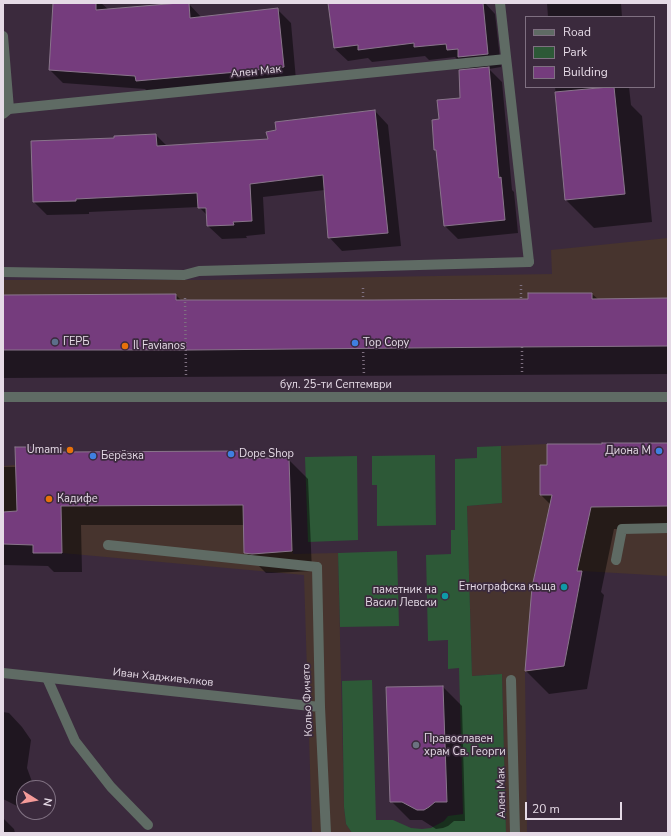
<!DOCTYPE html>
<meta charset="utf-8">
<style>
body{margin:0}
#map{position:relative;width:671px;height:836px;overflow:hidden;background:#3b2a3d;font-family:"Nunito Sans",sans-serif}
canvas{display:block}
.frame{position:absolute;inset:0;border:4px solid #e5dae6;pointer-events:none}
.legend{position:absolute;left:525px;top:16px;width:130px;height:72px;box-sizing:border-box;background:#3b2a3d;border:1px solid #7f7081;margin:0;padding:5px 7px;list-style:none;font-size:12px;color:#e5dae6}
.legend li{display:flex;align-items:center;gap:8px;height:20px}
.legend b{width:20px;border:1px solid #7f7081}
.north{position:absolute;left:16px;top:780px;width:40px;height:40px;box-sizing:border-box;background:#3b2a3d;border:1px solid #7f7081;border-radius:50%;rotate:101deg;font-size:11px;font-weight:700;line-height:16px;text-align:center;color:#e5dae6}
.north::after{content:'';display:block;margin:auto;width:14px;height:18px;background:#f59b99;clip-path:polygon(50% 0,100% 100%,50% 72%,0 100%)}
.scale{position:absolute;left:525px;top:802px;width:97px;height:18px;box-sizing:border-box;border:2px solid #e5dae6;border-top:0;padding-left:5px;font-size:12px;line-height:14px;white-space:nowrap;color:#e5dae6;-webkit-text-stroke:3px #3b2a3d;paint-order:stroke}
</style>
<div id="map">
<canvas width="671" height="836"></canvas>
<div class="frame"></div>
<ul class="legend">
<li><b style="height:5px;background:#5f6b64"></b>Road</li>
<li><b style="height:11px;background:#2d5937"></b>Park</li>
<li><b style="height:11px;background:#753c7d"></b>Building</li>
</ul>
<div class="north">N</div>
<div class="scale">20 m</div>
</div>
<script>
const context = document.querySelector('canvas').getContext('2d');
context.lineJoin = 'round';
function fillPath(path, color) { context.fillStyle = color; context.fill(path, 'evenodd'); }
const poly = rows => new Path2D(rows.map(r => 'M' + r).join(''));
function strokePath(path, color, width, dash) { context.strokeStyle = color; context.lineWidth = width; context.lineCap = dash ? 'butt' : 'round'; context.setLineDash(dash || []); context.stroke(path); }
function drawText(font, color, halo, rows, align = 'center') {
  context.font = font + ' "Nunito Sans",sans-serif'; context.lineWidth = 3.5; context.setLineDash([]); context.textBaseline = 'middle'; context.strokeStyle = halo; context.fillStyle = color; for (const [text, x, y, turn = 0] of rows) {
    context.save(); context.translate(x, y); context.rotate((+turn || 0) * Math.PI / 180); context.textAlign = isNaN(turn) ? turn : align; if (halo) context.strokeText(text, 0, 0); context.fillText(text, 0, 0); context.restore();
  }
}
const commercial = poly([
 [668,238,668,346,515,347,192,350,3,350,3,280,207,280,552,274,551,250],
 [602,443,668,443,668,576,582,571,564,666,525,672,527,833,506,833,502,674,472,676,467,506,502,503,501,446,547,444,602,444],
 [15,447,61,447,78,452,240,451,241,458,289,458,293,554,338,553,344,807,346,824,352,833,312,833,304,575,62,553,33,545,3,544,3,466,15,465]
]);
const green = poly([
 [501,446,502,503,467,506,472,676,502,674,506,833,352,833,346,824,344,807,342,681,372,680,376,820,393,820,411,828,422,829,431,828,444,821,448,816,463,814,459,668,448,669,448,640,428,641,426,555,451,554,451,530,455,530,455,459,477,458,477,447],
 [435,455,436,525,377,526,377,485,372,485,372,456],
 [357,456,358,540,308,542,305,457],
 [397,551,399,626,340,627,338,553]
]);
const shadow = poly([
 [54,3,101,3,109,10,188,3,202,18,277,9,291,23,296,80,150,94,145,89,63,83,50,70],
 [329,3,485,3,495,14,501,67,489,69,502,82,512,190,514,192,518,233,458,239,445,226,437,152,435,150,433,121,440,120,461,99,472,70,465,63,461,63,455,57,429,60,425,56,372,62,368,58,348,61,334,48],
 [547,3,621,3,622,17,548,17],
 [555,87,629,87,631,105,642,116,652,222,594,228,566,200],
 [375,111,388,125,401,246,342,251,329,237,325,190,263,197,265,234,246,236,247,238,222,239,208,226,208,216,199,207,89,212,89,214,47,215,34,202,115,139,156,135,167,146,269,140],
 [592,294,598,299,668,299,668,374,3,378,3,296,176,295,182,301,529,300],
 [668,444,668,529,614,529,601,592,604,595,587,689,549,694,526,671,533,587,551,505,541,495,548,466],
 [60,448,66,453,240,452,246,459,288,459,308,479,312,571,272,573,266,573,245,552,244,525,81,525,82,572,54,572,48,566,3,565,3,467,16,467],
 [443,687,462,706,465,821,454,821,448,826,443,828,436,829,422,820,410,820,391,801],
 [3,712,9,713,22,727,31,740,27,768,34,787,33,788,24,788,24,798,17,806,3,799],
 [3,818,14,829,15,833,3,833]
]);
const building = poly([
 [53,3,96,3,96,10,179,3,189,3,190,18,278,8,284,67,237,72,136,81,135,76,49,70,53,3],
 [328,3,483,3,488,54,458,57,458,49,447,50,446,44,414,47,414,43,358,50,358,45,334,48,328,3],
 [489,67,499,178,501,177,505,220,444,226,436,150,434,150,432,120,439,119,437,100,460,98,459,70,489,67],
 [609,87,614,87,625,194,565,200,555,92,609,87],
 [375,110,388,233,328,238,323,175,250,184,252,221,233,222,234,225,207,226,206,208,198,208,197,193,76,199,76,201,33,202,31,141,114,138,114,136,156,134,157,146,268,139,266,132,276,130,275,122,375,110],
 [528,293,592,293,592,299,668,298,668,346,515,347,191,350,3,350,3,295,176,294,176,300,373,300,528,299,528,293],
 [602,443,668,443,668,506,591,507,577,571,582,571,564,666,525,671,532,587,552,495,540,495,540,465,547,465,547,444,602,444,602,443],
 [15,447,61,447,61,452,240,451,241,458,289,458,292,551,252,554,244,553,243,505,61,506,62,553,33,553,33,545,3,544,3,512,17,511,15,447],
 [443,686,447,802,435,802,429,807,424,810,417,810,402,802,390,802,386,687,443,686]
]);
const path = poly([
 [521,285,521,299],
 [363,288,363,300],
 [185,298,186,375],
 [522,347,522,375],
 [363,348,364,376]
]);
const service = poly([
 [3,36,9,109,3,114],
 [3,272,184,275,199,271,529,262],
 [108,545,317,567],
 [616,560,622,529,668,528],
 [47,678,75,741,111,787,148,825]
]);
const pedestrian = poly([
 [3,397,668,397]
]);
const minor = poly([
 [500,3,529,262],
 [9,109,506,59],
 [317,567,320,707,326,833],
 [3,673,320,707],
 [511,680,515,833]
]);
const markers = [
 [55,342,4,"#5c6f8a"],
 [355,343,4,"#3f7fe0"],
 [125,346,4,"#e8710a"],
 [70,450,4,"#e8710a"],
 [659,451,4,"#3f7fe0"],
 [231,454,4,"#3f7fe0"],
 [93,456,4,"#3f7fe0"],
 [49,499,4,"#e8710a"],
 [564,587,4,"#0f9aa8"],
 [445,596,4,"#0f9aa8"],
 [416,745,4,"#6b7280"]
];
const streetNames = [
 ["Ален Мак",256,72,-6],
 ["бул. 25-ти Септември",336,385],
 ["Иван Хадживълков",163,678,6],
 ["Кольо Фичето",308,700,-92],
 ["Ален Мак",502,793,-91]
];
const poiNames = [
 ["ГЕРБ",63,342],
 ["Top Copy",363,343],
 ["Il Favianos",133,346],
 ["Umami",62,450,"right"],
 ["Диона М",651,451,"right"],
 ["Dope Shop",239,454],
 ["Берёзка",101,456],
 ["Кадифе",57,499],
 ["Етнографска къща",556,587,"right"],
 ["паметник на",437,590,"right"],
 ["Васил Левски",437,603,"right"],
 ["Православен",424,739],
 ["храм Св. Георги",424,752]
];
fillPath(commercial, '#47342e');
fillPath(green, '#2d5937');
fillPath(shadow, '#0007');
fillPath(building, '#753c7d');
strokePath(building, '#89758b', 1);
strokePath(path, '#7e7080', 2.5, [1, 3]);
strokePath(service, '#5f6b64', 10);
strokePath(pedestrian, '#5f6b64', 10);
strokePath(minor, '#5f6b64', 10);
for (const [x, y, r, color] of markers) { const dot = new Path2D(); dot.arc(x, y, r, 0, 2 * Math.PI); context.fillStyle = color; context.fill(dot); strokePath(dot, '#3b2a3d', 1.5); }
drawText('11px', '#e5dae6', '#3b2a3d', streetNames);
drawText('11px', '#e5dae6', '#3b2a3d', poiNames, 'left');
</script>
